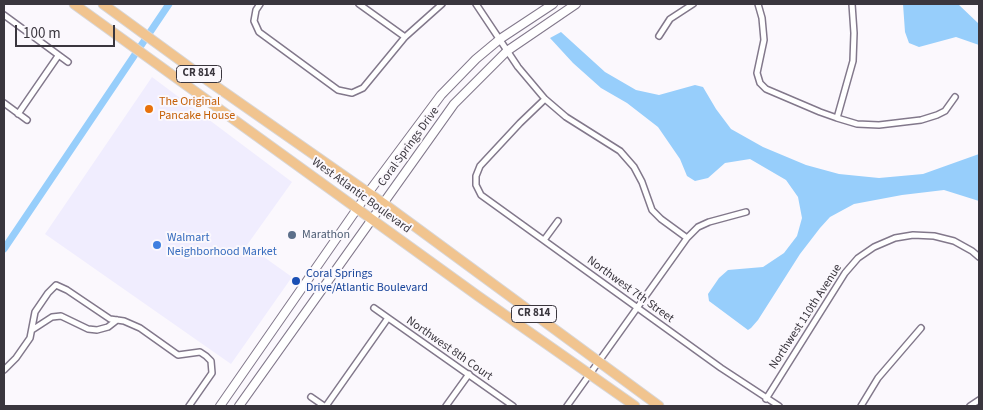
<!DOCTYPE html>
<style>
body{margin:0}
#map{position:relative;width:983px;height:410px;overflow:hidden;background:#fbf8fd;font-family:"Source Sans 3",sans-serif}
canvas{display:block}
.frame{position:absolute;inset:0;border:5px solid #3a363e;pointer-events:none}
.scale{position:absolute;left:15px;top:25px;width:100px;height:22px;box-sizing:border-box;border:2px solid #3a363e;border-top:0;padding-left:6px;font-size:15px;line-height:18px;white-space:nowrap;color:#3a363e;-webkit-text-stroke:4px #fbf8fd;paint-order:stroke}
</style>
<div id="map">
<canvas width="983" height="410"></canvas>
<div class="frame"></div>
<div class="scale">100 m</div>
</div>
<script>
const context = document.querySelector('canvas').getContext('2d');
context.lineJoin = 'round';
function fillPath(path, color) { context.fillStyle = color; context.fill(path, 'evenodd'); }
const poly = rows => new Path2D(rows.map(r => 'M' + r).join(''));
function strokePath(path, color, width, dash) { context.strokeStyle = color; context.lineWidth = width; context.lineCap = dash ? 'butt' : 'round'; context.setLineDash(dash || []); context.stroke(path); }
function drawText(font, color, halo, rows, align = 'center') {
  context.font = font + ' "Source Sans 3",sans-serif'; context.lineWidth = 4; context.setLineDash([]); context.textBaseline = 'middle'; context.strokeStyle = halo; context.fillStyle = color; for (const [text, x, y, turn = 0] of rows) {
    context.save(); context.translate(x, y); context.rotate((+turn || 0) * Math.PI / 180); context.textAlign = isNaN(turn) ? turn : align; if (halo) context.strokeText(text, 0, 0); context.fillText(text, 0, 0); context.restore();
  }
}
const commercial = poly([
 [152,77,292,182,247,245,292,277,231,364,45,234]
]);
const water = poly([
 [903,4,958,4,979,24,979,45,956,37,919,47,909,43,905,32],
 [561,32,605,72,636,90,659,95,695,85,703,87,716,109,731,129,763,147,806,165,839,174,879,178,923,174,979,154,979,201,944,190,902,195,854,204,830,217,820,228,800,254,758,320,751,328,748,330,709,301,708,294,719,278,728,270,763,267,784,253,797,236,802,218,798,197,786,180,750,159,725,163,708,178,695,181,687,176,680,159,658,127,627,103,601,88,573,63,550,38]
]);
const canal = poly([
 [4,249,169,4]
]);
const minor = poly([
 [260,4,256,10,254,21,259,32,338,90,352,93,363,88,405,37,442,4],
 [359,4,405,37],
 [476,4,518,67,545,99,566,117,620,151,634,167,642,182,652,210,661,219,687,238],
 [758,4,762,18,764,40,757,73,760,83,766,89,820,112,837,118,857,124,879,125,921,120,937,115,945,111,955,97],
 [4,15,68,62],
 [659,36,670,19,693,4],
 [545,99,520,123,480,166,476,176,476,185,481,195,721,368,779,406],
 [4,103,27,120],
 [18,114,58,56],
 [837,118,853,61,854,33,852,4],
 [544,240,558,221],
 [374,308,513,406],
 [32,330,52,317,61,316,88,329,97,330,108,327,117,320],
 [4,370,16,358,30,338,35,312,48,293,56,285,67,290,110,319,124,321,140,328,178,355,200,352,206,356,211,361,212,373,189,406],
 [311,397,324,406],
 [766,399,845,273,858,258,874,247,895,238,913,235,934,236,954,241,972,251,979,257],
 [326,406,388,318],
 [446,406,469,374],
 [567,406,687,238,698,227,709,222,746,212],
 [861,406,878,378,921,328],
 [970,406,979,400]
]);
const secondary = poly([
 [220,406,368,193,441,95,476,59,500,39,553,4],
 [239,406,454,104,507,51,576,4]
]);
const primary = poly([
 [74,4,478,296,635,406],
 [103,4,207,80,383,203,659,406]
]);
const markers = [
 [149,109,5,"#e8710a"],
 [292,235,5,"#5c6f8a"],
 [157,245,5,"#3f7fe0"],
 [296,281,5,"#1a4fb4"]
];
const shields = [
 [199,74,45],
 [534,314,45]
];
const shieldNames = [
 ["CR 814",199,74],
 ["CR 814",534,314]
];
const foodNames = [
 ["The Original",159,102],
 ["Pancake House",159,116]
];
const streetNames = [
 ["Coral Springs Drive",409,147,-54],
 ["West Atlantic Boulevard",361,196,36],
 ["Northwest 7th Street",630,290,36],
 ["Northwest 110th Avenue",806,317,-57],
 ["Northwest 8th Court",449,349,35]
];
const serviceNames = [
 ["Marathon",302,235]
];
const shopNames = [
 ["Walmart",167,238],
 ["Neighborhood Market",167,252]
];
const transitNames = [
 ["Coral Springs",306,274],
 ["Drive/Atlantic Boulevard",306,288]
];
fillPath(commercial, '#f0edfe');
fillPath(water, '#97cefb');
strokePath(canal, '#97cefb', 7);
strokePath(minor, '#82788b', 8);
strokePath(secondary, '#82788b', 10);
strokePath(primary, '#d8d7d8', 11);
strokePath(minor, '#fff', 5);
strokePath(secondary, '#fff', 8);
strokePath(primary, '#f1c48f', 9);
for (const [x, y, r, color] of markers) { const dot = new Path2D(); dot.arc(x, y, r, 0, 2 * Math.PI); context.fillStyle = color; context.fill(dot); strokePath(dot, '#fbf8fd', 2); }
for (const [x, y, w] of shields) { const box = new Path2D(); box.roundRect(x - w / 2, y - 8.5, w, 17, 4); context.fillStyle = '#fbf8fd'; context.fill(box); strokePath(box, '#3a363e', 1); }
drawText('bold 11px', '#3a363e', null, shieldNames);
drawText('12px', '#c56008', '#fbf8fd', foodNames, 'left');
drawText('12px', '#3a363e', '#fbf8fd', streetNames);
drawText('12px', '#4e5e75', '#fbf8fd', serviceNames, 'left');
drawText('12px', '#366cbe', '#fbf8fd', shopNames, 'left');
drawText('12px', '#164399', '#fbf8fd', transitNames, 'left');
</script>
